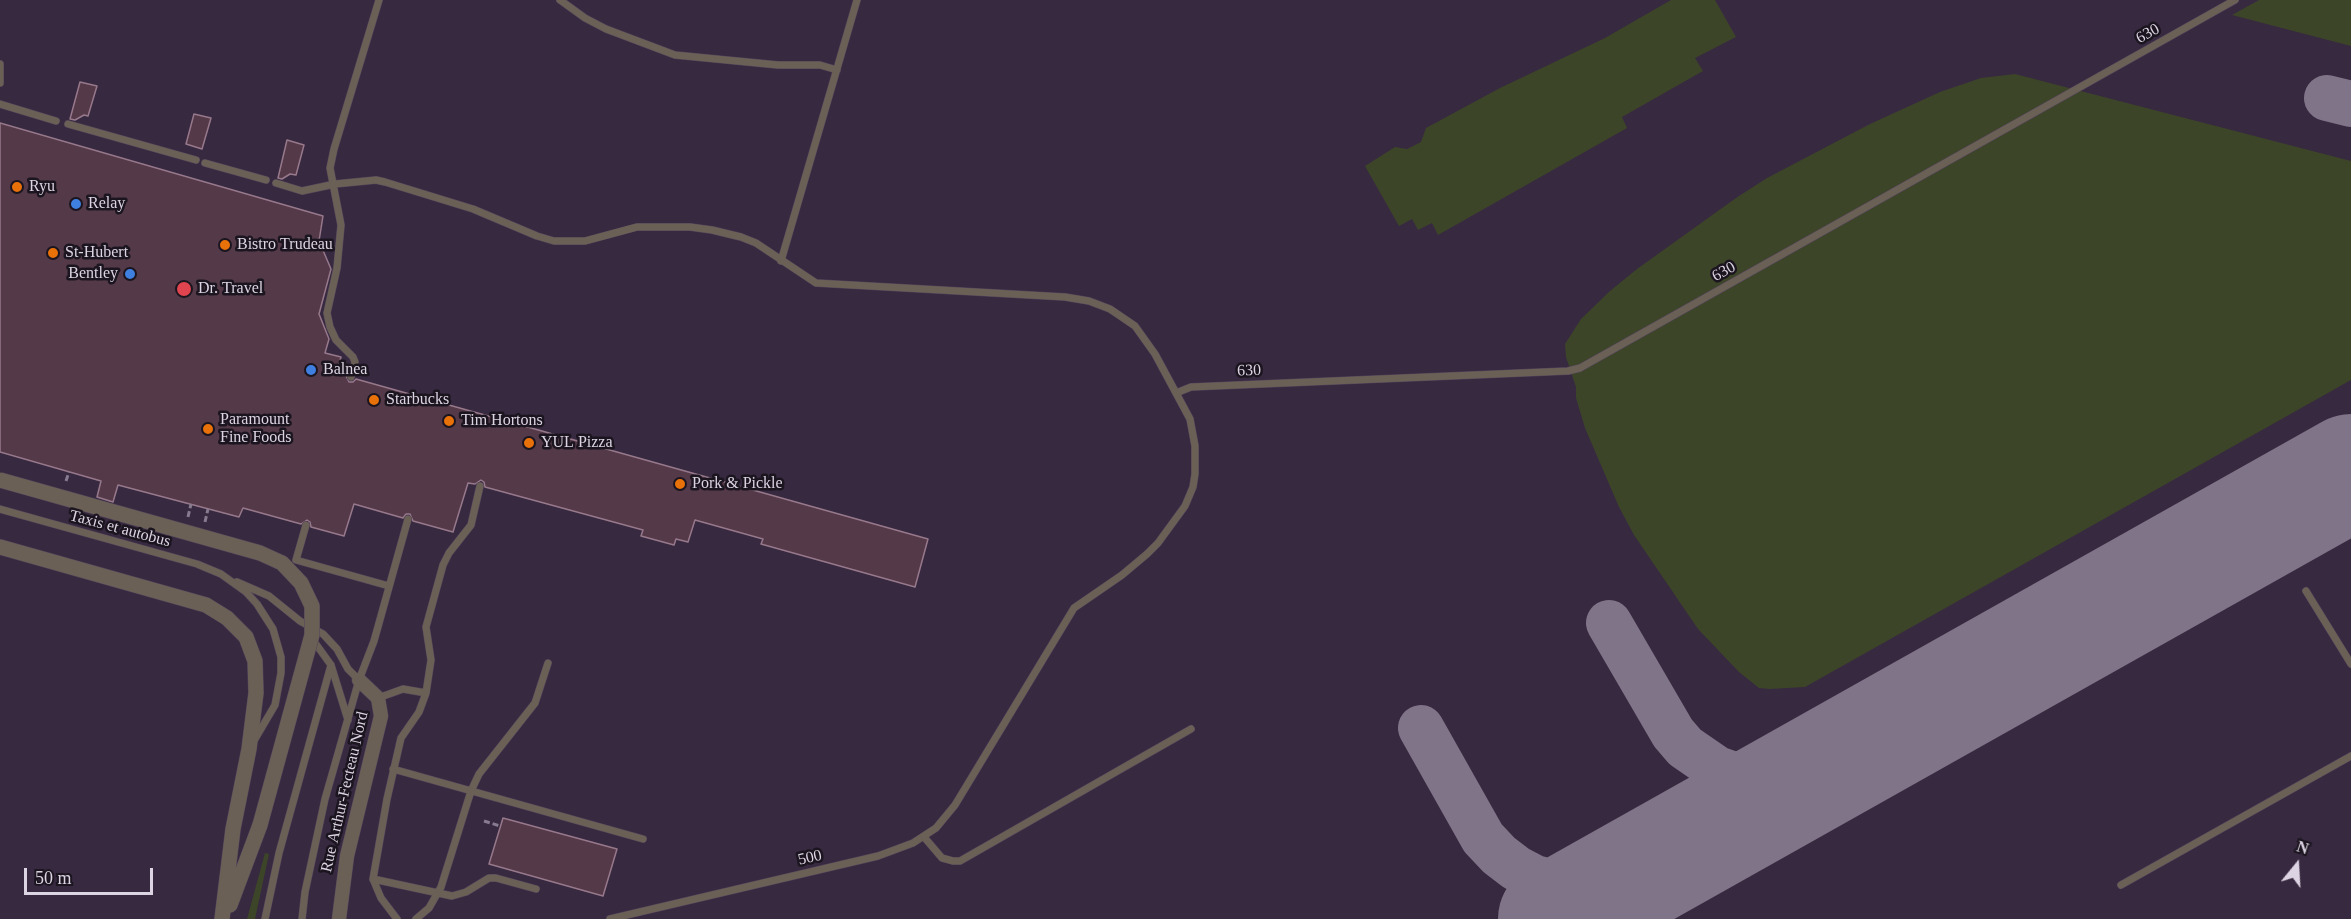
<!DOCTYPE html>
<style>
body{margin:0}
#map{position:relative;width:2351px;height:919px;overflow:hidden;background:#372940;font-family:Georgia,serif}
canvas{display:block}
.north{position:absolute;left:2267px;top:835px;width:60px;height:60px;-webkit-text-stroke:4px #1b151f;paint-order:stroke;rotate:18deg;font-size:16px;font-weight:700;line-height:24px;text-align:center;color:#ddd4e3}
.north::after{content:'';display:block;margin:auto;width:21px;height:27px;background:#ddd4e3;clip-path:polygon(50% 0,100% 100%,50% 72%,0 100%)}
.scale{position:absolute;left:24px;top:868px;width:129px;height:27px;box-sizing:border-box;border:3px solid #ddd4e3;border-top:0;padding-left:8px;font-size:18px;line-height:21px;white-space:nowrap;color:#ddd4e3;-webkit-text-stroke:4px #1b151f;paint-order:stroke}
</style>
<div id="map">
<canvas width="2351" height="919"></canvas>
<div class="north">N</div>
<div class="scale">50 m</div>
</div>
<script>
const context = document.querySelector('canvas').getContext('2d');
context.lineJoin = 'round';
function fillPath(path, color) { context.fillStyle = color; context.fill(path, 'evenodd'); }
const poly = rows => new Path2D(rows.map(r => 'M' + r).join(''));
function strokePath(path, color, width, dash) { context.strokeStyle = color; context.lineWidth = width; context.lineCap = dash ? 'butt' : 'round'; context.setLineDash(dash || []); context.stroke(path); }
function drawText(font, color, halo, rows, align = 'center') {
  context.font = font + ' Georgia,serif'; context.lineWidth = 5; context.setLineDash([]); context.textBaseline = 'middle'; context.strokeStyle = halo; context.fillStyle = color; for (const [text, x, y, turn = 0] of rows) {
    context.save(); context.translate(x, y); context.rotate((+turn || 0) * Math.PI / 180); context.textAlign = isNaN(turn) ? turn : align; if (halo) context.strokeText(text, 0, 0); context.fillText(text, 0, 0); context.restore();
  }
}
const green = poly([
 [1671,0,1715,0,1736,37,1695,58,1703,71,1622,117,1627,128,1438,235,1432,223,1418,230,1412,219,1399,226,1365,166,1395,147,1407,149,1421,142,1426,128,1500,88,1605,38],
 [2259,0,2351,0,2351,46,2232,15],
 [2015,74,2351,161,2351,380,1805,687,1770,689,1759,688,1739,672,1698,629,1634,535,1619,507,1585,428,1576,398,1576,387,1566,357,1565,344,1581,319,1610,291,1637,269,1736,198,1767,178,1870,124,1940,92,1981,78],
 [265,853,269,854,255,919,247,919]
]);
const taxiway = poly([
 [2327,98,2351,104],
 [1609,623,1673,733,1685,747,1717,769,1740,777,1778,779,1809,772,1861,744,1868,744],
 [1421,728,1483,838,1499,855,1516,868,1535,878,1557,884,1579,886,1615,880,1769,795,1782,792]
]);
const runway = poly([
 [1556,919,2351,472]
]);
const building = poly([
 [80,82,97,86,88,116,84,115,75,120,70,119,80,82],
 [194,114,211,118,202,149,186,144,194,114],
 [0,123,323,216,319,241,331,269,319,314,329,339,325,353,341,357,337,373,346,376,349,382,353,382,356,379,928,539,915,587,761,544,763,539,695,520,688,542,676,539,674,545,641,536,643,530,485,487,484,482,481,480,475,484,468,483,453,532,413,521,410,514,406,514,403,518,354,504,344,536,311,527,310,522,307,520,301,524,243,508,239,517,118,485,113,502,97,497,101,481,0,452,0,123],
 [287,140,304,145,296,175,290,174,282,179,278,178,287,140],
 [503,818,617,849,603,896,489,864,503,818]
]);
const path = poly([
 [66,481,69,472],
 [188,517,191,504],
 [205,522,208,509],
 [484,821,500,826]
]);
const service = poly([
 [560,0,585,18,606,29,675,55,778,65,820,65,837,70],
 [0,64,0,83],
 [0,104,56,121],
 [68,124,196,160],
 [205,163,266,180],
 [276,183,302,191,335,184,376,180,385,182,473,209,537,236,554,241,585,241,637,227,690,227,712,230,741,237,756,243,816,283,1065,297,1089,301,1110,309,1135,326,1155,354,1190,419,1195,446,1195,474,1193,487,1185,506,1158,543,1147,554,1122,575,1074,608,955,805,936,828,913,843,878,856,610,919],
 [781,261,857,0],
 [351,377,355,362,353,357,336,340,330,327,327,313,337,268,341,225,330,168,334,149,379,0],
 [1176,393,1191,387,1568,371,1580,368,2235,0],
 [0,509,197,564,221,574,246,592,257,604,273,629,281,657,281,673,275,705,255,739],
 [306,525,296,560,389,586],
 [237,582,269,596,300,621,323,634,337,649,348,669,359,680],
 [2306,591,2351,664],
 [313,640,331,665,348,720],
 [378,698,403,689,426,693],
 [393,769,643,839],
 [924,837,942,858,953,861,960,861,1191,729],
 [373,879,452,896,466,892,489,878,496,878,536,889],
 [2121,885,2351,756],
 [265,919,279,853,331,665],
 [302,919,305,892,325,799,359,680,374,641,408,519],
 [397,919,381,898,373,879,387,799,401,738,419,712,426,693,431,660,426,627,443,565,449,553,471,525,480,486],
 [416,919,429,908,441,887,471,791,479,774,535,703,548,663]
]);
const minor = poly([
 [339,919,347,856,381,716,378,698,359,680]
]);
const tertiary = poly([
 [0,547,206,605,227,618,246,637,255,661,256,693,249,749,233,829,222,919],
 [230,905,260,825]
]);
const tertiaryBridge = poly([
 [0,480,260,553,282,563,301,583,312,606,312,635,260,825]
]);
const markers = [
 [17,187,6,"#e8710a"],
 [76,204,6,"#3f7fe0"],
 [225,245,6,"#e8710a"],
 [53,253,6,"#e8710a"],
 [130,274,6,"#3f7fe0"],
 [184,289,8,"#e0444e"],
 [311,370,6,"#3f7fe0"],
 [374,400,6,"#e8710a"],
 [449,421,6,"#e8710a"],
 [208,429,6,"#e8710a"],
 [529,443,6,"#e8710a"],
 [680,484,6,"#e8710a"]
];
const streetNames = [
 ["630",2148,34,-29],
 ["630",1724,272,-29],
 ["630",1249,371,-2],
 ["Taxis et autobus",120,529,15],
 ["Rue Arthur-Fecteau Nord",345,792,-77],
 ["500",810,858,-13]
];
const poiNames = [
 ["Ryu",29,187],
 ["Relay",88,204],
 ["Bistro Trudeau",237,245],
 ["St-Hubert",65,253],
 ["Bentley",118,274,"right"],
 ["Dr. Travel",198,289],
 ["Balnea",323,370],
 ["Starbucks",386,400],
 ["Paramount",220,420],
 ["Fine Foods",220,438],
 ["Tim Hortons",461,421],
 ["YUL Pizza",541,443],
 ["Pork & Pickle",692,484]
];
fillPath(green, '#3d4529');
strokePath(taxiway, '#807488', 46);
strokePath(runway, '#807488', 116);
fillPath(building, '#543949');
strokePath(building, '#97798b', 1.5);
strokePath(service, '#52445a', 8);
strokePath(minor, '#52445a', 15);
strokePath(tertiary, '#52445a', 16);
strokePath(path, '#877b8f', 3, [6, 3]);
strokePath(service, '#6b6056', 7);
strokePath(minor, '#6b6056', 14);
strokePath(tertiary, '#6b6056', 15);
strokePath(tertiaryBridge, '#52445a', 16, []);
strokePath(tertiaryBridge, '#6b6056', 15);
for (const [x, y, r, color] of markers) { const dot = new Path2D(); dot.arc(x, y, r, 0, 2 * Math.PI); context.fillStyle = color; context.fill(dot); strokePath(dot, '#1b151f', 2); }
drawText('16px', '#ddd4e3', '#1b151f', streetNames);
drawText('16px', '#ddd4e3', '#1b151f', poiNames, 'left');
</script>
